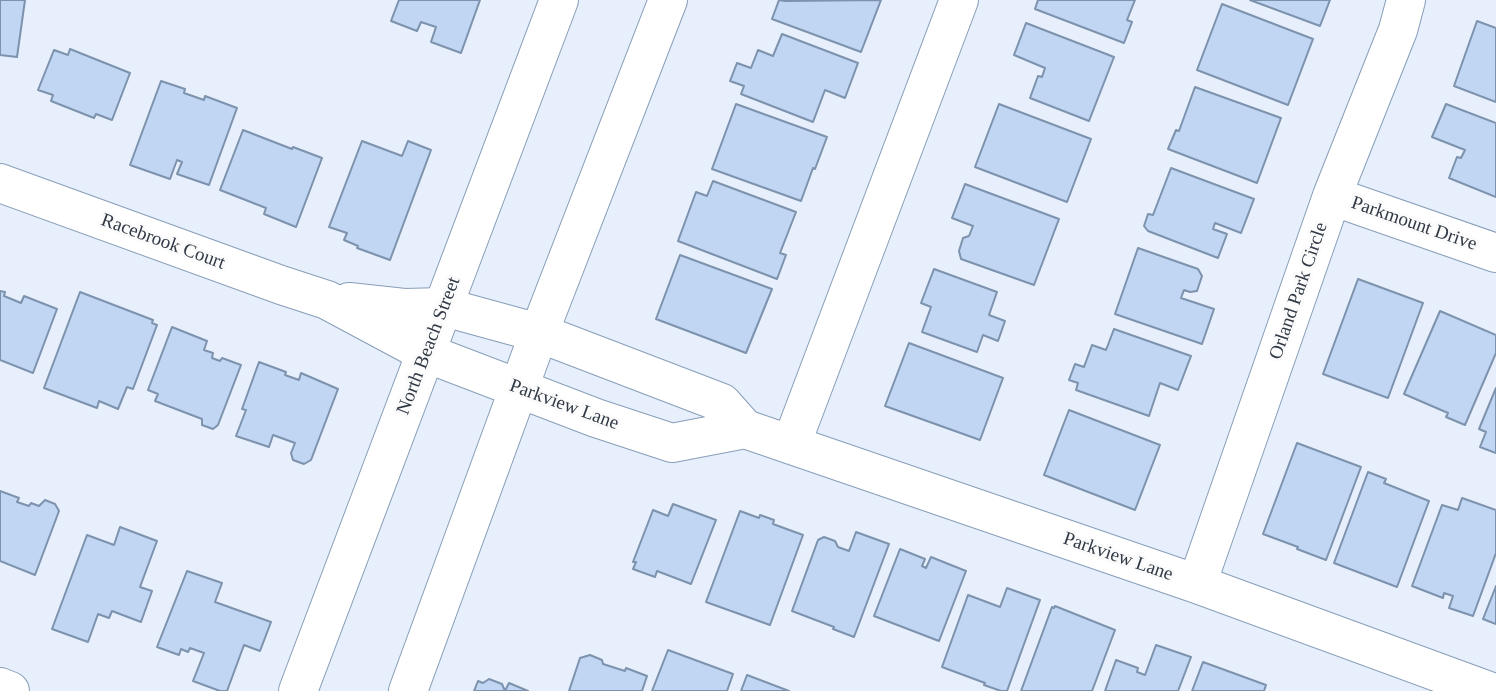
<!DOCTYPE html>
<style>
body{margin:0}
canvas{display:block;background:#e6effb}
</style>
<canvas width="1496" height="691"></canvas>
<script>
const context = document.querySelector('canvas').getContext('2d');
context.lineJoin = 'round';
function fillPath(path, color) { context.fillStyle = color; context.fill(path, 'evenodd'); }
const poly = rows => new Path2D(rows.map(r => 'M' + r).join(''));
function strokePath(path, color, width, dash) { context.strokeStyle = color; context.lineWidth = width; context.lineCap = dash ? 'butt' : 'round'; context.setLineDash(dash || []); context.stroke(path); }
function drawText(font, color, halo, rows, align = 'center') {
  context.font = font + ' "Times New Roman",serif'; context.lineWidth = 6; context.setLineDash([]); context.textBaseline = 'middle'; context.strokeStyle = halo; context.fillStyle = color; for (const [text, x, y, turn = 0] of rows) {
    context.save(); context.translate(x, y); context.rotate((+turn || 0) * Math.PI / 180); context.textAlign = isNaN(turn) ? turn : align; if (halo) context.strokeText(text, 0, 0); context.fillText(text, 0, 0); context.restore();
  }
}
const building = poly([
 [0,0,25,0,17,57,0,55,0,0],
 [399,0,480,0,461,53,431,42,436,27,421,22,417,31,391,21,399,0],
 [779,0,785,1,881,0,861,52,772,19,779,0],
 [1038,0,1135,0,1127,20,1132,22,1124,43,1035,9,1038,0],
 [1250,0,1330,0,1320,26,1250,0],
 [1222,4,1313,39,1288,105,1197,70,1222,4],
 [1477,21,1496,28,1496,102,1454,86,1477,21],
 [1026,23,1114,57,1089,121,1030,98,1038,76,1042,77,1045,68,1014,55,1026,23],
 [782,34,858,63,845,98,825,90,813,122,741,94,744,86,730,81,737,63,751,68,758,50,773,56,782,34],
 [70,49,130,73,112,120,96,114,94,118,51,101,53,95,38,90,54,50,68,55,70,49],
 [161,81,185,89,184,93,204,100,205,96,237,108,209,185,177,174,182,162,177,160,170,179,130,165,161,81],
 [1195,87,1281,118,1257,183,1168,149,1176,130,1179,131,1195,87],
 [736,104,827,137,815,169,813,168,801,201,712,169,736,104],
 [999,104,1091,139,1067,202,975,167,999,104],
 [1446,104,1496,123,1496,197,1449,178,1457,157,1461,158,1465,150,1432,137,1446,104],
 [243,130,292,149,293,147,322,158,296,227,264,214,266,208,220,190,243,130],
 [362,141,402,156,408,141,431,150,390,260,357,248,358,246,344,240,347,233,329,227,362,141],
 [1171,168,1254,199,1241,233,1215,223,1213,229,1227,234,1218,258,1148,231,1144,226,1148,214,1153,215,1171,168],
 [713,181,796,212,780,253,786,255,777,279,678,241,696,192,707,196,713,181],
 [965,184,1059,219,1034,285,961,259,959,251,963,238,969,236,973,226,952,218,965,184],
 [1138,248,1198,269,1202,276,1197,291,1190,292,1184,290,1181,298,1214,309,1202,344,1115,314,1138,248],
 [680,255,772,289,746,353,656,319,680,255],
 [934,269,997,292,989,315,1005,321,998,341,983,335,977,352,922,332,931,307,921,303,934,269],
 [1358,279,1423,303,1388,398,1323,374,1358,279],
 [0,291,5,292,4,296,21,303,24,296,57,309,33,373,0,360,0,291],
 [80,292,153,320,152,323,157,325,133,389,127,387,118,409,99,401,97,408,44,388,80,292],
 [1440,311,1496,335,1496,353,1465,425,1446,417,1448,413,1404,394,1440,311],
 [172,327,207,341,204,350,213,353,212,358,220,361,222,358,241,365,218,425,213,429,202,425,202,419,155,401,158,394,148,390,172,327],
 [1114,329,1191,356,1178,390,1160,383,1149,416,1076,390,1078,383,1069,380,1075,364,1084,367,1092,345,1106,350,1114,329],
 [909,343,1003,378,980,440,885,406,909,343],
 [259,362,286,372,285,375,299,380,301,373,338,389,311,460,304,464,293,460,291,453,295,443,273,435,269,447,236,436,246,410,242,409,259,362],
 [1496,388,1496,453,1480,447,1486,432,1479,429,1496,388],
 [1069,410,1160,445,1135,510,1044,475,1069,410],
 [1297,443,1361,467,1326,560,1297,549,1298,547,1263,534,1297,443],
 [1368,472,1386,479,1384,483,1429,501,1397,587,1334,563,1368,472],
 [0,491,19,498,17,502,29,506,31,503,39,506,45,500,55,504,59,511,35,575,0,561,0,491],
 [1462,498,1496,510,1496,553,1473,616,1449,608,1453,596,1444,593,1443,598,1412,586,1442,505,1458,510,1462,498],
 [673,504,716,520,691,584,657,571,655,577,633,569,636,562,633,562,653,510,668,516,673,504],
 [740,511,759,518,760,515,774,520,773,524,803,535,770,625,706,602,740,511],
 [120,527,157,541,140,587,152,591,141,622,112,611,109,618,98,614,88,642,52,629,87,535,114,545,120,527],
 [856,532,889,544,854,637,833,629,834,627,792,611,818,540,824,537,835,541,838,547,849,551,856,532],
 [900,549,925,559,922,566,926,568,931,557,966,571,939,641,874,616,900,549],
 [187,571,222,583,215,602,271,622,260,651,244,645,227,691,220,691,193,681,204,653,190,648,188,652,181,649,179,655,157,647,187,571],
 [1496,586,1496,624,1483,619,1496,586],
 [1007,588,1040,600,1007,691,1001,691,984,685,985,683,942,667,968,595,1000,607,1007,588],
 [1055,606,1115,630,1092,691,1021,691,1052,607,1054,608,1055,606],
 [1156,645,1191,657,1178,691,1105,691,1116,660,1138,668,1137,672,1145,675,1156,645],
 [668,650,733,674,727,691,652,691,668,650],
 [590,655,602,660,603,664,625,671,626,668,647,676,642,691,569,691,580,658,590,655],
 [1203,662,1266,685,1264,691,1192,691,1203,662],
 [747,675,789,691,741,691,747,675],
 [489,679,502,684,505,691,474,691,478,681,483,683,489,679],
 [509,683,528,691,505,691,509,683]
]);
const minor = poly([
 [0,183,281,285,327,300,426,353,596,418,672,443,745,429,1197,584,1489,691],
 [1332,196,1496,253],
 [349,302,404,308,444,307,539,333,722,403,745,429],
 [791,445,959,0],
 [1197,584,1332,196,1398,30,1406,0],
 [0,687,10,691]
]);
const secondary = poly([
 [298,691,559,0],
 [408,691,539,333,668,0]
]);
const streetNames = [
 ["Parkmount Drive",1414,224,19],
 ["Racebrook Court",163,242,20],
 ["Orland Park Circle",1299,291,-71],
 ["North Beach Street",429,346,-69],
 ["Parkview Lane",564,405,20],
 ["Parkview Lane",1118,557,19]
];
fillPath(building, '#c0d6f3');
strokePath(building, '#7d92ad', 2);
strokePath(minor, '#889eb9', 40);
strokePath(secondary, '#889eb9', 40);
strokePath(minor, '#fff', 38);
strokePath(secondary, '#fff', 38);
drawText('19px', '#303945', '#fbfbfb', streetNames);
</script>
